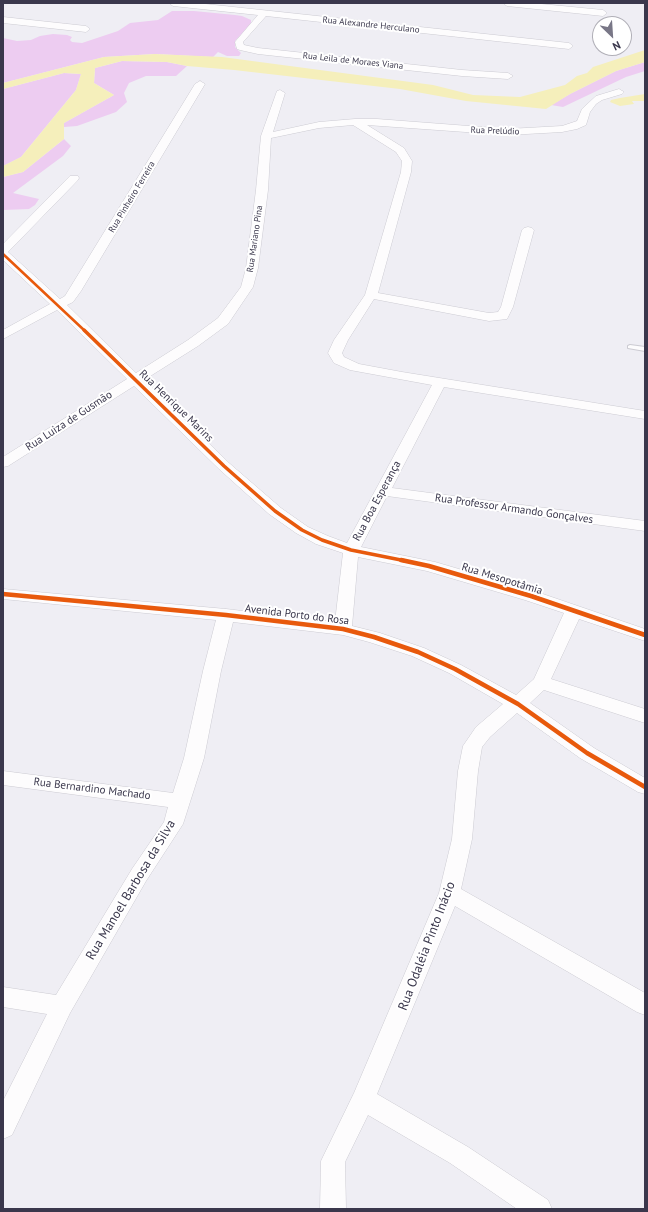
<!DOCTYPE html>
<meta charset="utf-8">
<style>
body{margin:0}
#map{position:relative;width:648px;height:1212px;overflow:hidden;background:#efeef4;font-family:"PT Sans",sans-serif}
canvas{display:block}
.frame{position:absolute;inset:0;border:4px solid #3a374c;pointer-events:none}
.north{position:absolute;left:592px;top:16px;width:40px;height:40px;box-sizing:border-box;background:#fff;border:1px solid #b0afb7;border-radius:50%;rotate:155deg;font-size:11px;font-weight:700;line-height:16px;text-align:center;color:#3a374c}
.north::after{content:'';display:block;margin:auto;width:14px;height:18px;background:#797787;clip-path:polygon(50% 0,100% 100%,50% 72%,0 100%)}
</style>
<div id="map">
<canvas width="648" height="1212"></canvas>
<div class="frame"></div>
<div class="north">N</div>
</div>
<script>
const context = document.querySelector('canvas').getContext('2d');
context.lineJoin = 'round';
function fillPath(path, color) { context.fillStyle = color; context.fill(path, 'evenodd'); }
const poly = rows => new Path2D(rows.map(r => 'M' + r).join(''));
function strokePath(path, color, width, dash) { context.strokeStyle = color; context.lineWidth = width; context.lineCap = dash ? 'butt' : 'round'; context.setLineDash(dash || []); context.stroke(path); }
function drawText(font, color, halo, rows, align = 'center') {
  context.font = font + ' "PT Sans",sans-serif'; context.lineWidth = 4; context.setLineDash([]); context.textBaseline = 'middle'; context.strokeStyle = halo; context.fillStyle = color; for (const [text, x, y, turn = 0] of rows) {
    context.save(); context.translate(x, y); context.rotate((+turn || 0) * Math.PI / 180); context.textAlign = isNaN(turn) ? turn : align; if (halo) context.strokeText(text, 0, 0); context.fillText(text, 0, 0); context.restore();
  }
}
const green = poly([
 [172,11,194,11,235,15,242,16,251,20,251,24,235,41,235,47,241,53,239,56,227,56,218,52,213,57,155,54,104,57,3,83,3,38,17,41,31,40,40,36,53,34,67,35,72,37,70,40,72,42,82,43,118,31,130,23,158,20],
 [122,61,167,62,187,66,176,76,146,76,129,83,124,93,127,102,116,112,77,126,64,127,64,123,114,95,94,83,95,68],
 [645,62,645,71,626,77,563,107,551,105,570,94,616,71],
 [64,73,81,74,76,90,21,157,3,166,3,89],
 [64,139,71,146,63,156,13,193,39,199,35,205,29,209,3,210,3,177,23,172]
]);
const water = poly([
 [645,50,645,62,616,71,570,94,546,109,466,101,400,89,234,70,187,66,167,62,122,61,95,68,94,83,114,95,64,123,64,139,23,172,3,177,3,166,21,157,76,90,81,74,64,73,3,89,3,83,104,57,155,54,222,57,433,85,473,95,520,97,565,85,577,76,587,73,593,67],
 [645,94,645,101,632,101,634,104,620,106,610,102,611,100,620,98]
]);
const lane = poly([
 [630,345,645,347,645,351,628,348,628,346,630,345]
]);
const street = poly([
 [169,3,196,3,569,43,573,46,569,49,266,16,243,42,244,45,258,48,462,70,508,73,513,76,508,79,462,76,258,54,240,50,237,49,235,42,258,15,173,6,169,3],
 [503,3,531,3,603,10,607,13,603,16,507,6,503,3],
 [3,17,86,26,90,29,86,32,3,23,3,17],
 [200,81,205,84,81,291,73,302,67,305,136,373,188,340,218,318,241,287,246,268,256,190,261,136,277,91,280,90,285,93,273,132,319,122,355,119,377,119,508,129,562,126,577,121,582,109,596,96,619,89,624,92,622,94,602,100,596,104,590,112,586,125,577,129,562,132,508,135,367,125,404,148,412,161,411,172,378,293,489,313,498,312,501,307,522,230,524,228,528,227,532,228,534,230,513,307,507,319,489,321,374,299,348,340,342,353,344,357,359,364,402,372,645,411,645,419,444,387,392,488,645,521,645,531,387,496,361,547,435,562,537,592,645,629,645,641,579,619,551,679,645,709,645,723,544,690,530,703,594,748,645,778,645,794,638,792,580,758,517,713,490,737,482,747,478,771,472,839,461,889,645,993,645,1015,637,1012,455,906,377,1094,468,1147,548,1200,552,1209,517,1209,450,1163,368,1115,345,1162,346,1209,320,1209,321,1161,354,1093,439,893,452,839,458,771,463,746,476,727,503,704,449,673,412,656,369,642,343,635,233,622,221,671,204,758,183,824,146,881,70,1013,12,1135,3,1139,3,1101,47,1014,3,1007,3,987,56,995,132,869,164,822,168,807,3,785,3,771,173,793,184,758,203,671,216,620,3,599,3,589,226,609,335,622,343,553,316,544,296,533,269,514,219,469,134,386,8,466,3,467,3,457,127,379,57,310,3,339,3,330,50,304,3,260,3,244,70,176,78,176,79,178,78,180,8,252,60,299,65,296,195,84,200,81],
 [353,125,396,152,402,161,401,172,365,295,334,340,328,353,334,363,350,370,432,385,347,543,328,536,308,527,281,508,229,463,144,380,198,346,228,324,253,287,258,268,268,190,271,138,319,128,353,125],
 [358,557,427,571,525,600,564,613,534,679,516,695,461,665,424,648,380,633,352,626,358,557]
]);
const cyclewayFar2 = poly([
 [3,254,85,331]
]);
const cyclewayFar1 = poly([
 [84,330,224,466,275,511,302,530,322,540,351,550,406,561]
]);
const cycleway = poly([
 [401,560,429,566,531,596,645,635],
 [3,594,226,615,343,629,374,637,418,652,455,669,518,704,587,753,645,787]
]);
const farStreetnames = [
 ["Rua Alexandre Herculano",371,25,6],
 ["Rua Leila de Moraes Viana",353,61,6],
 ["Rua Prelúdio",495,131,2],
 ["Rua Pinheiro Ferreira",132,197,-59],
 ["Rua Mariano Pina",255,239,-82]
];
const streetNames = [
 ["Rua Henrique Marins",176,406,44],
 ["Rua Luiza de Gusmão",69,421,-33],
 ["Rua Boa Esperança",377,501,-62],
 ["Rua Professor Armando Gonçalves",514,509,8],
 ["Rua Mesopotâmia",502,579,17],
 ["Avenida Porto do Rosa",297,615,7],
 ["Rua Bernardino Machado",92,789,7]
];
const nearStreetnames = [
 ["Rua Manoel Barbosa da Silva",131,890,-59],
 ["Rua Odaléia Pinto Inácio",427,946,-69]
];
fillPath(green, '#edccf1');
fillPath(water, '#f5efbb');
strokePath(lane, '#cccbd2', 2);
strokePath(street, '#cccbd2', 1);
fillPath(lane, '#fdfcfd');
fillPath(street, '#fdfcfd');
strokePath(cyclewayFar2, '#e8590c', 2.5);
strokePath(cyclewayFar1, '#e8590c', 3.5);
strokePath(cycleway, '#e8590c', 4.5);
drawText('9px', '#3a374c', '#fff', farStreetnames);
drawText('11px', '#3a374c', '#fff', streetNames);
drawText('13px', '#3a374c', '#fff', nearStreetnames);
</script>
